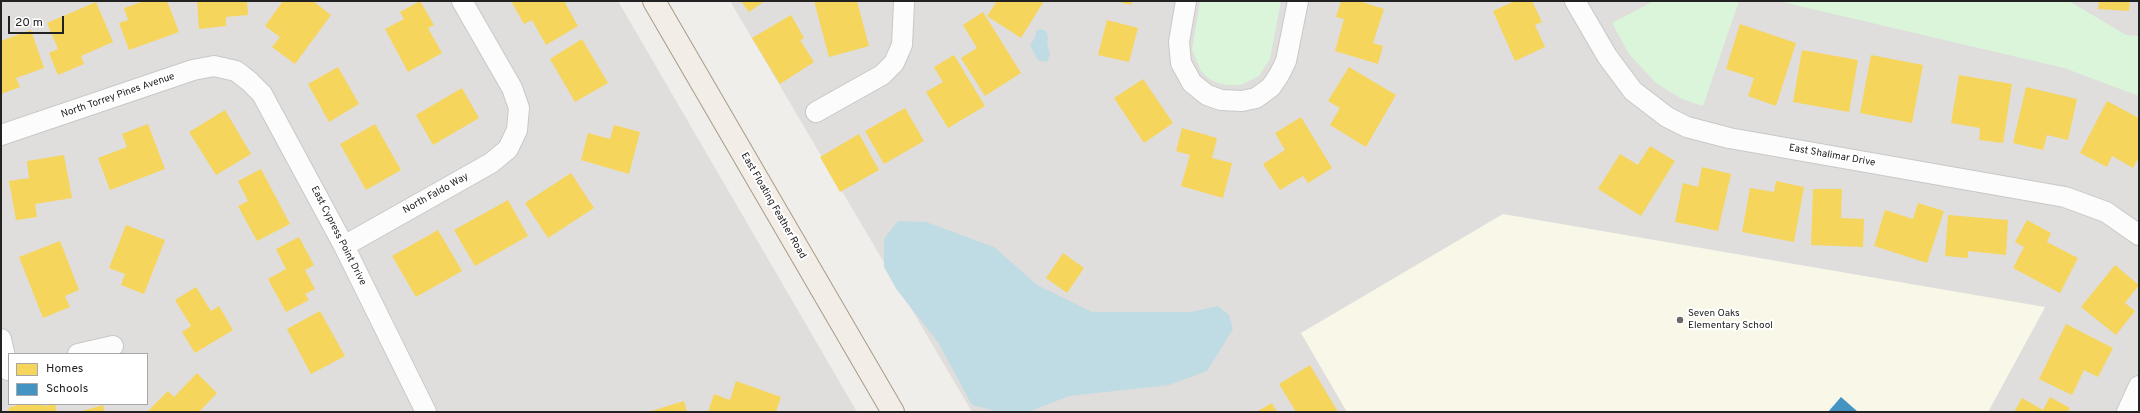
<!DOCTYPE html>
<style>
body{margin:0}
#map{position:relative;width:2140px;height:413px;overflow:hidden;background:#f0eeeb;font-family:Overpass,sans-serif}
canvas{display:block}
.frame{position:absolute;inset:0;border:2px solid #222;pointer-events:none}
.legend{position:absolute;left:8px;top:353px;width:140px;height:52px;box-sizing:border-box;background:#fff;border:1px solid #a7a7a7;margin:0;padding:5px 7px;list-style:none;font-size:12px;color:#222}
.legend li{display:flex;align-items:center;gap:8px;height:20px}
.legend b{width:20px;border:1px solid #a7a7a7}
.scale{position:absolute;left:8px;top:16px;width:56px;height:18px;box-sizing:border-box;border:2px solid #222;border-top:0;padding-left:5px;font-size:12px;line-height:14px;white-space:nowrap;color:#222;-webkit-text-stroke:3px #fff;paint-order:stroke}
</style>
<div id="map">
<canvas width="2140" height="413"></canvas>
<div class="frame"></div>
<ul class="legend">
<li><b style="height:11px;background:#f6d55c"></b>Homes</li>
<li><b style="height:11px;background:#4393c3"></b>Schools</li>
</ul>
<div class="scale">20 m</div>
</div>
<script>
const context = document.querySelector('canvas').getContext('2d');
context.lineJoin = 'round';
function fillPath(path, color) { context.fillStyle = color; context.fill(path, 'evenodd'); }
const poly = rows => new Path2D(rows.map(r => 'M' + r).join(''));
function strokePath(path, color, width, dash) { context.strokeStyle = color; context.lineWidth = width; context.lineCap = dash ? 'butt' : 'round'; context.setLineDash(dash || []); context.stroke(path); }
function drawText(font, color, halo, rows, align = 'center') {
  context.font = font + ' Overpass,sans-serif'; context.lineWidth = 4; context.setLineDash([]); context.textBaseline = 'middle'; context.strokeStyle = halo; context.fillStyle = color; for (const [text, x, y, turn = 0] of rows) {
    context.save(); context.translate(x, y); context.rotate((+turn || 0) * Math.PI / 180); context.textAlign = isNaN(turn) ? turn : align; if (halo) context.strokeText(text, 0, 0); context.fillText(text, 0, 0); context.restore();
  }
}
const residential = poly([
 [1,1,618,1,857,412,1,412],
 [9,354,147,354,147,404,9,404],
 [730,1,2139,1,2139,412,1988,412,2045,307,1301,332,1347,412,972,412]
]);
const education = poly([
 [1503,214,2045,307,1988,412,1347,412,1301,333]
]);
const park = poly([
 [1200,1,1281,1,1270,59,1259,76,1241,85,1230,85,1221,84,1209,79,1201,71,1192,50],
 [1654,1,1739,1,1703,106,1682,99,1656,83,1629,54,1612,23],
 [1778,1,2069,1,2126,35,2139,36,2139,96,2064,68]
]);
const water = poly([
 [1041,29,1046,31,1048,37,1047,43,1050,55,1047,62,1038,60,1030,45,1035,38,1036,31],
 [898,221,926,222,994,247,1037,285,1092,312,1191,312,1218,306,1229,315,1233,329,1207,371,1169,385,1069,396,1028,412,1000,412,972,405,938,342,897,290,884,267,884,239]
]);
const homes = poly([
 [144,1,167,1,179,32,129,50,119,23,128,20,124,8],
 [197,1,247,1,248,15,226,17,226,26,199,29],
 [283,1,313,1,331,15,295,64,272,47,280,37,265,26],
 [420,1,434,25,428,28,442,53,408,72,385,29,404,19,400,12],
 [511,1,564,1,578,26,546,45,532,20,524,24],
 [741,1,765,1,749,12],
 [814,1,857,1,869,46,829,57],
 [997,1,1044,1,1021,38,987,16],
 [1115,1,1132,1,1131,5],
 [1341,1,1359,1,1384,9,1373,43,1383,46,1378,64,1335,51,1344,19,1336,17],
 [1515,1,1532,1,1542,22,1535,25,1545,47,1515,61,1493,11],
 [2099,1,2130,1,2129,11,2098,9],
 [96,2,113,42,81,56,84,64,58,75,49,53,58,49,47,23],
 [983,12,1021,73,985,96,961,58,977,48,963,25],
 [791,15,804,38,800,40,814,62,780,84,752,38],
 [1107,20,1138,28,1129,62,1098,55],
 [1740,24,1796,43,1776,106,1748,96,1754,78,1726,69],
 [31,30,44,68,16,78,20,87,1,94,1,41],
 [582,39,608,83,575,102,550,59],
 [1802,50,1858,60,1849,112,1793,102],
 [954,55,985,106,948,128,926,92,943,82,934,67],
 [1871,55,1923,65,1912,123,1860,113],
 [338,67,359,104,329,122,308,84],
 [1349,67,1396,95,1366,147,1330,125,1340,108,1328,101],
 [1959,75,2012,84,2003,143,1979,140,1980,128,1951,123],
 [1143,79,1173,123,1144,143,1114,98],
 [2026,87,2077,99,2068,140,2047,135,2043,150,2013,143],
 [462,88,479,118,433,145,416,115],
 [2107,101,2139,118,2139,157,2133,168,2112,156,2107,167,2080,153],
 [905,108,924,141,884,164,865,131],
 [225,110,251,154,216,175,189,132],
 [1301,117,1332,168,1308,183,1303,176,1280,190,1263,164,1285,150,1275,133],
 [148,124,165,169,110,190,98,158,127,147,122,134],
 [375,124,401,170,366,190,340,144],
 [614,125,640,132,629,174,581,160,588,133,610,139],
 [1182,128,1217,138,1212,158,1232,163,1223,198,1181,186,1190,155,1176,151],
 [859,134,879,170,840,192,820,157],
 [1650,146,1675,161,1641,216,1598,189,1620,154,1638,165],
 [64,155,72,198,35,204,37,217,16,220,9,181,29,178,27,161],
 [1702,167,1731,174,1718,231,1675,222,1683,183,1698,187],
 [261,169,290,224,257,241,238,206,248,201,238,181],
 [571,173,594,208,548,238,525,203],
 [1776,181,1804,187,1794,242,1742,232,1750,188,1774,192],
 [1813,189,1842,189,1841,218,1864,219,1863,247,1811,245],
 [508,200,528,236,475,266,454,230],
 [1918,203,1944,211,1927,263,1874,246,1885,210,1913,219],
 [1948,215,2008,220,2006,255,1968,251,1968,258,1945,256],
 [2027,220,2051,233,2047,242,2078,258,2060,293,2013,268,2024,247,2015,242],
 [126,225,165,240,144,294,121,285,125,274,109,268],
 [438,230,462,271,416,297,392,256],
 [299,237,314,265,305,270,315,289,305,294,309,300,286,312,268,279,286,269,276,249],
 [60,241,79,290,65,296,70,307,43,318,19,257],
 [1063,253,1084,268,1067,293,1046,278],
 [2115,265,2139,285,2125,303,2135,311,2116,335,2081,307],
 [196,287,211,311,219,306,233,330,195,353,182,332,191,326,175,300],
 [320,311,345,356,311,374,287,329],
 [2066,324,2113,348,2098,377,2084,370,2072,395,2039,379],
 [1310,365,1338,412,1296,412,1279,384],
 [197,373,217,393,199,412,147,412,168,391,174,397],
 [736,381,781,397,776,412,708,412,714,394,730,400],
 [2050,397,2070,408,2068,412,2014,412,2022,398,2043,410],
 [684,401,687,412,648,412],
 [1272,403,1277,412,1256,412],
 [20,404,43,404,44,406,55,404,57,412,10,412,8,408],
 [103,405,105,412,78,412]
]);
const schools = poly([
 [1841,397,1858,412,1828,412]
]);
const minor = poly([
 [1186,1,1179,42,1181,63,1192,83,1207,95,1221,100,1242,101,1256,98,1271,87,1279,75,1286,61,1298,1],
 [1575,1,1607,56,1633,91,1667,117,1687,127,1729,138,2065,197,2106,212,2139,235],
 [816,112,882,75,894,63,902,45,904,3],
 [1,135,193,70,214,66,236,71,249,81,262,94,344,246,426,412],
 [344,246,491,163,508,149,517,130,519,108,512,88,462,1],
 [1,339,8,370],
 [78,354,113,346],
 [2127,412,2139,386]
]);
const major = poly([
 [654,1,893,412]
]);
const markers = [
 [1680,320,4,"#6a6968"]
];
const streetNames = [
 ["North Torrey Pines Avenue",118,96,-19],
 ["East Shalimar Drive",1832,156,10],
 ["North Faldo Way",436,194,-29],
 ["East Floating Feather Road",773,206,60],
 ["East Cypress Point Drive",338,236,63]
];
const poiNames = [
 ["Seven Oaks",1688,314],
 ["Elementary School",1688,326]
];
fillPath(residential, '#dfdedc');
fillPath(education, '#f8f7e8');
fillPath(park, '#daf5da');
fillPath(water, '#bfdbe3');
fillPath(homes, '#f6d55c');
fillPath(schools, '#4393c3');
strokePath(minor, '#c9c8c7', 22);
strokePath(major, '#a79c86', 24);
strokePath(minor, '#fdfcfc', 20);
strokePath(major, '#f3ede7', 22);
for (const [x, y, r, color] of markers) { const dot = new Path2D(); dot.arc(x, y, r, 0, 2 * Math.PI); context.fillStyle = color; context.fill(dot); strokePath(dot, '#fff', 1.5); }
drawText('10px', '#222', '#fff', streetNames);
drawText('10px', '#222', '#fff', poiNames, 'left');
</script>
